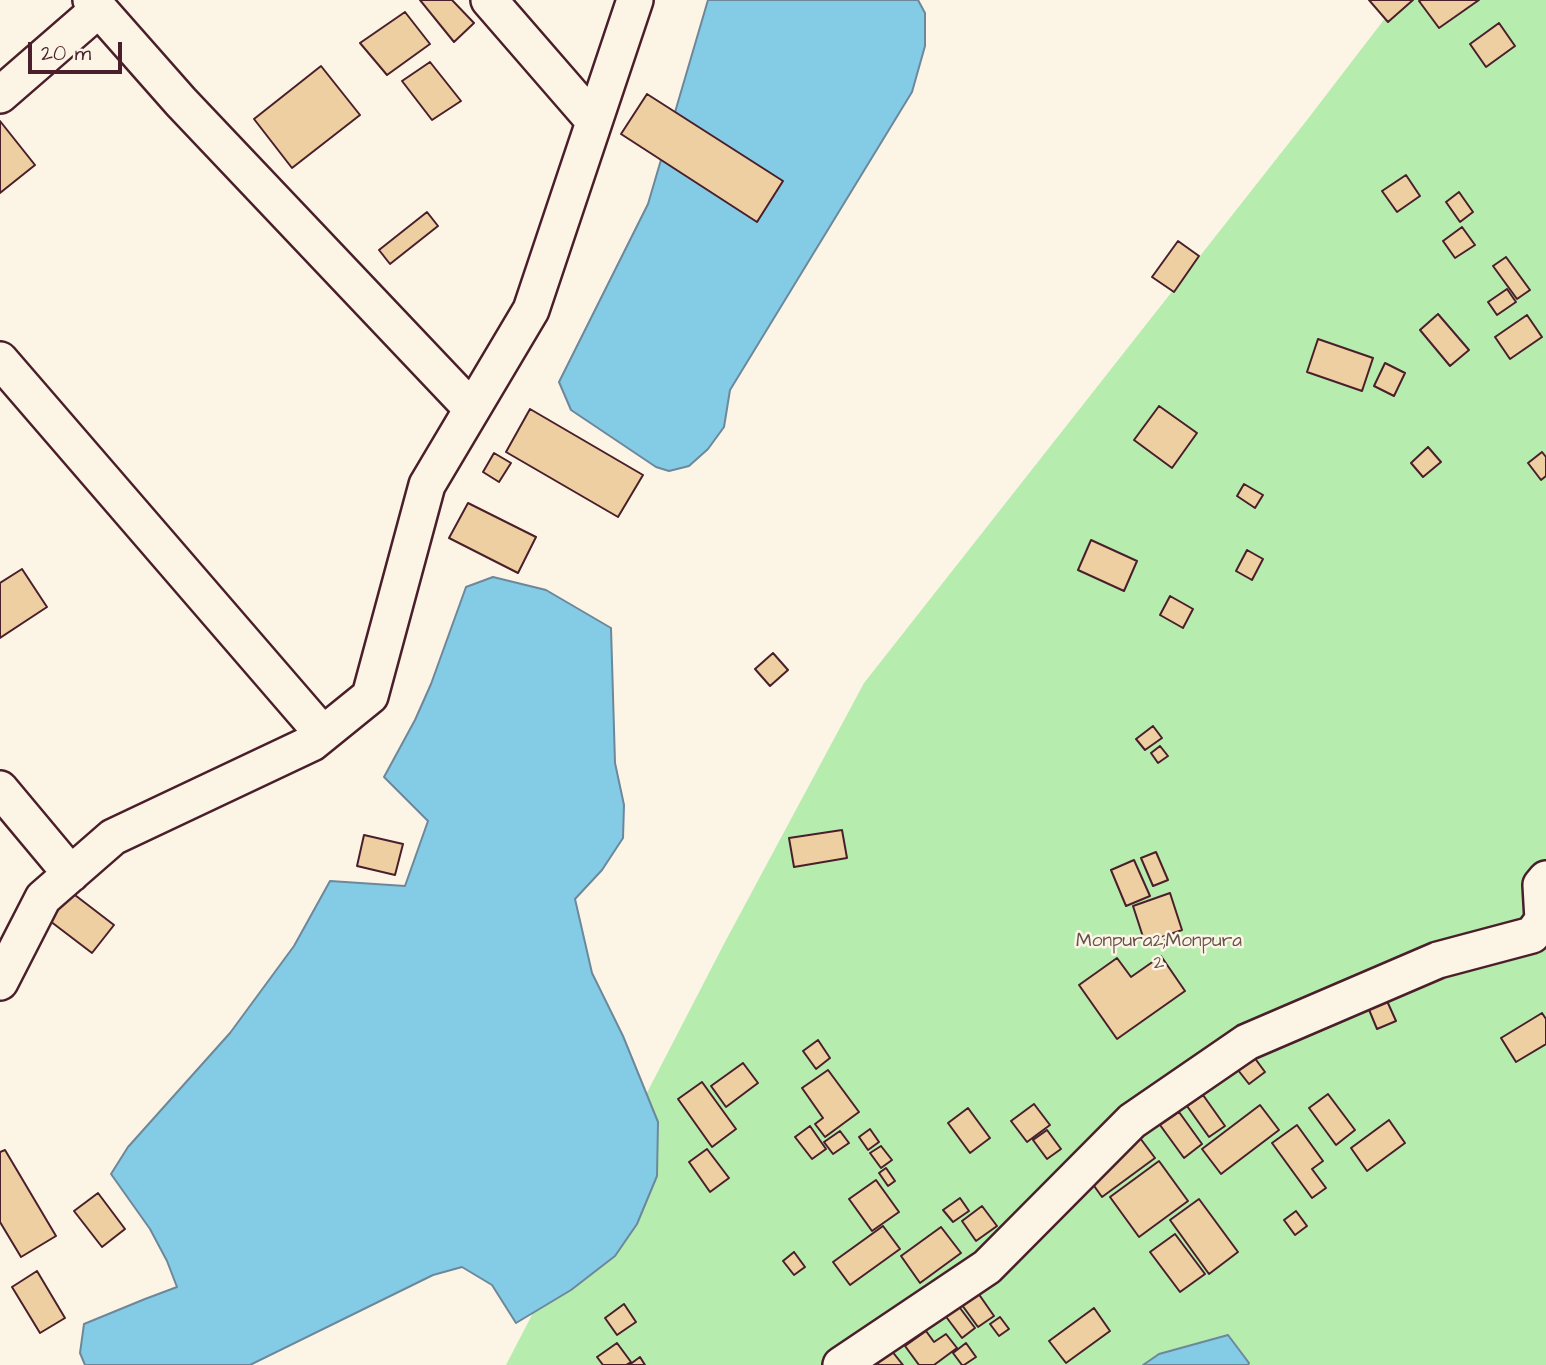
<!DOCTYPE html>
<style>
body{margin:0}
#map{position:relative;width:1546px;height:1365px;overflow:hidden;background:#fcf5e5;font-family:"Architects Daughter",sans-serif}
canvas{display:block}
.scale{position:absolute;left:28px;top:42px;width:94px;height:32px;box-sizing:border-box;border:4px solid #4a1f2b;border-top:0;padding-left:9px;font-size:21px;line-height:24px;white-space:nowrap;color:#4a1f2b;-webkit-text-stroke:5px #fcf5e5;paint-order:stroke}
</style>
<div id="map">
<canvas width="1546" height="1365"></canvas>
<div class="scale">20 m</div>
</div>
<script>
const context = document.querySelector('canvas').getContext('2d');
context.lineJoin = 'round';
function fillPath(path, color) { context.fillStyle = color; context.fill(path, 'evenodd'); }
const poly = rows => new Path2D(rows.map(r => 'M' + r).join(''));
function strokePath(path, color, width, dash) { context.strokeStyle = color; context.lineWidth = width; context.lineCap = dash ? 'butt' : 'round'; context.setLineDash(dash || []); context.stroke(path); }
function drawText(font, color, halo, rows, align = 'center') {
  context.font = font + ' "Architects Daughter",sans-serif'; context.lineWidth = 5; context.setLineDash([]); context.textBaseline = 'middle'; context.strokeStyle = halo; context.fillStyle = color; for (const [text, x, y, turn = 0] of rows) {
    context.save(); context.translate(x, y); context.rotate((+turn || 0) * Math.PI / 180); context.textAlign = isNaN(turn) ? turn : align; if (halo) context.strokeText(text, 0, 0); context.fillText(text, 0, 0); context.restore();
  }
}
const green = poly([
 [1399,0,1546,0,1546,1365,1233,1365,1159,1354,1143,1365,506,1365,725,942,864,683,1307,120]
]);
const water = poly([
 [708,0,918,0,925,13,925,46,912,92,730,390,724,427,708,449,689,466,669,471,656,467,571,410,559,382,648,204,708,0],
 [493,577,546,590,611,628,615,763,624,805,623,838,602,870,575,899,592,973,623,1036,658,1122,657,1176,637,1224,615,1256,571,1290,516,1323,492,1285,462,1267,433,1275,250,1365,85,1365,80,1353,84,1324,145,1299,177,1287,167,1261,150,1229,111,1174,128,1147,230,1033,294,946,330,881,405,886,428,821,384,777,415,720,431,684,466,587,493,577],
 [1228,1335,1249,1363,1248,1365,1143,1365,1159,1354,1228,1335]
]);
const building = poly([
 [420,0,452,0,474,23,454,42,420,0],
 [1369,0,1413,0,1388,22,1369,0],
 [1421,0,1479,0,1439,28,1419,1,1421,0],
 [405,12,430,44,387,75,360,43,405,12],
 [1499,23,1515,46,1486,67,1470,44,1499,23],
 [430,62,461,101,432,120,402,81,430,62],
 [321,66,360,115,292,168,254,119,321,66],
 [647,94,783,181,757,222,621,134,647,94],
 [0,121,35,165,0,193,0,121],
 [1406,175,1420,196,1397,212,1382,191,1406,175],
 [1459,192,1473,212,1460,222,1446,202,1459,192],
 [427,212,438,226,390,264,379,250,427,212],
 [1462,227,1475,245,1455,258,1443,241,1462,227],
 [1178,241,1199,256,1174,292,1152,277,1178,241],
 [1506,257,1530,290,1517,299,1493,266,1506,257],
 [1507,289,1516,302,1497,315,1488,302,1507,289],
 [1438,314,1469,350,1450,366,1420,330,1438,314],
 [1527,315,1542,337,1510,359,1495,337,1527,315],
 [1318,339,1373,358,1362,391,1307,372,1318,339],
 [1385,363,1405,373,1394,396,1374,386,1385,363],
 [1159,406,1197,433,1172,468,1134,440,1159,406],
 [530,409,643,475,618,517,506,452,530,409],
 [1428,447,1441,462,1423,477,1411,463,1428,447],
 [1542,452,1546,457,1546,476,1541,480,1528,463,1542,452],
 [494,453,511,463,499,482,483,472,494,453],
 [1244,484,1263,495,1255,508,1237,496,1244,484],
 [468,503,536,537,518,573,449,538,468,503],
 [1091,540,1137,561,1124,591,1078,570,1091,540],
 [1247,550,1263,559,1252,580,1236,571,1247,550],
 [22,569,47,607,0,638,0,583,22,569],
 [1170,596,1193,609,1183,628,1160,615,1170,596],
 [773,653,788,670,770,686,755,669,773,653],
 [1153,726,1162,738,1145,750,1136,739,1153,726],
 [1160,746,1168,756,1158,763,1151,753,1160,746],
 [842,830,847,858,794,867,789,838,842,830],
 [364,835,403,844,395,875,357,866,364,835],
 [1156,852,1168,880,1153,886,1141,858,1156,852],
 [1134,860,1150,896,1126,906,1111,870,1134,860],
 [71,892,114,925,92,953,50,921,71,892],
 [1170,893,1182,930,1145,943,1133,906,1170,893],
 [1161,956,1185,991,1117,1039,1079,985,1117,958,1131,977,1161,956],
 [1383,992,1396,1021,1377,1029,1365,1000,1383,992],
 [1542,1013,1546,1019,1546,1044,1516,1062,1501,1038,1542,1013],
 [818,1040,830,1058,816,1069,803,1051,818,1040],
 [1251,1053,1265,1072,1249,1084,1234,1065,1251,1053],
 [743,1063,758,1083,726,1107,711,1086,743,1063],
 [828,1070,859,1112,825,1137,815,1124,823,1118,802,1088,828,1070],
 [702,1082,736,1129,712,1147,678,1099,702,1082],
 [1328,1094,1355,1130,1336,1145,1309,1108,1328,1094],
 [1203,1095,1225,1126,1209,1137,1187,1106,1203,1095],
 [1034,1104,1050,1125,1027,1142,1011,1121,1034,1104],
 [1260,1105,1279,1130,1221,1174,1202,1149,1260,1105],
 [968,1108,990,1138,970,1153,948,1123,968,1108],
 [1179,1112,1202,1144,1184,1158,1160,1125,1179,1112],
 [1389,1120,1405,1143,1367,1171,1351,1148,1389,1120],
 [1297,1125,1323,1161,1312,1169,1326,1188,1312,1198,1272,1143,1297,1125],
 [810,1126,826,1149,812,1159,795,1137,810,1126],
 [870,1129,879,1142,868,1150,859,1137,870,1129],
 [1047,1130,1061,1149,1047,1159,1033,1140,1047,1130],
 [840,1131,849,1143,833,1154,824,1142,840,1131],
 [1140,1138,1155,1158,1102,1197,1087,1176,1140,1138],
 [881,1146,892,1160,881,1168,870,1153,881,1146],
 [707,1149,729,1178,710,1192,689,1162,707,1149],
 [5,1150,56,1236,21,1257,0,1222,0,1152,5,1150],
 [1159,1161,1188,1201,1139,1237,1110,1197,1159,1161],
 [886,1168,895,1181,888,1186,879,1173,886,1168],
 [876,1180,899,1212,872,1231,849,1199,876,1180],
 [98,1193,125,1229,102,1247,74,1211,98,1193],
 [960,1198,969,1211,953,1222,943,1210,960,1198],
 [1199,1199,1238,1252,1209,1274,1170,1220,1199,1199],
 [982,1206,997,1226,976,1241,962,1221,982,1206],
 [1296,1211,1307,1226,1295,1235,1284,1220,1296,1211],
 [883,1226,900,1249,850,1285,833,1262,883,1226],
 [941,1227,961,1253,920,1283,901,1256,941,1227],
 [1175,1234,1205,1274,1180,1292,1150,1252,1175,1234],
 [794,1252,805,1267,794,1275,783,1261,794,1252],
 [37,1271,65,1318,40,1333,12,1287,37,1271],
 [978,1293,994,1316,978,1327,962,1305,978,1293],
 [624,1304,636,1322,617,1335,605,1318,624,1304],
 [957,1304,975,1328,962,1338,944,1314,957,1304],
 [1094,1308,1110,1331,1066,1363,1049,1341,1094,1308],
 [1000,1317,1009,1329,999,1336,990,1324,1000,1317],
 [926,1331,934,1342,946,1334,957,1348,934,1365,919,1365,905,1346,926,1331],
 [617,1343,631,1362,626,1365,603,1365,597,1357,617,1343],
 [966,1343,976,1357,964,1365,962,1365,953,1353,966,1343],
 [891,1350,903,1365,879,1365,876,1361,891,1350],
 [640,1357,645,1365,629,1365,640,1357]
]);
const street = poly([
 [91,0,181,102,472,409],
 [489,0,594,121],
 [0,95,99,9],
 [0,360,323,734],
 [0,789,71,874],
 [0,982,43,898,113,837,312,743,370,696,427,485,531,310,635,0],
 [841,1365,987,1267,1132,1121,1247,1042,1438,960,1532,935,1543,920,1541,885,1546,879]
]);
const parkNames = [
 ["Monpura2;Monpura",1159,942],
 ["2",1159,964]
];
fillPath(green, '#b6ecae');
fillPath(water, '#84cce5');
strokePath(water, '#6d879b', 2);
fillPath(building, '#eecfa1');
strokePath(building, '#4a1f2b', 2);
strokePath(street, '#4a1f2b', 40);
strokePath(street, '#fcf5e5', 35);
drawText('19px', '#65524c', '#fcf5e5', parkNames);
</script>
